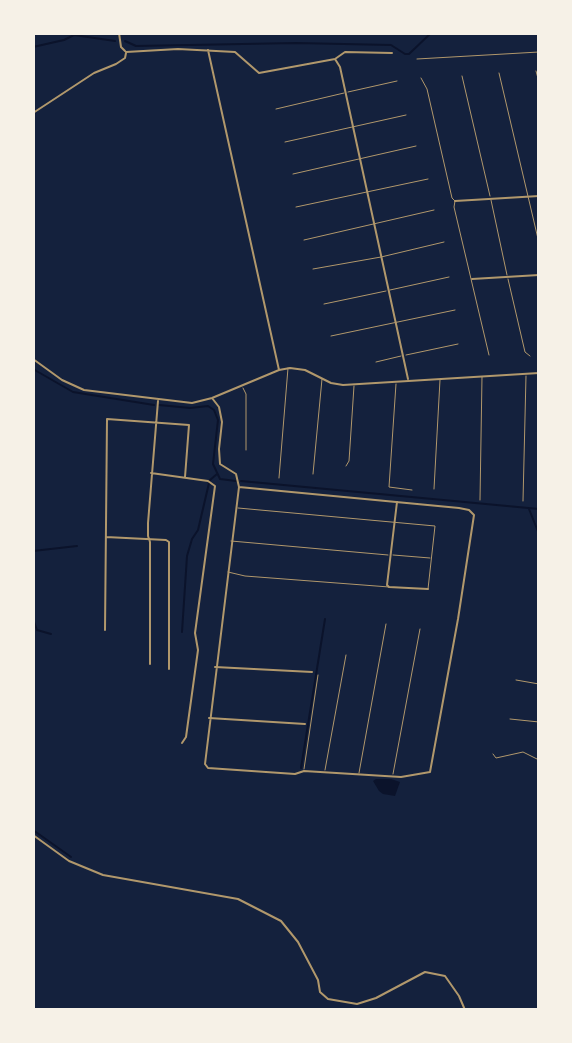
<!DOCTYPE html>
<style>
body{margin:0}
#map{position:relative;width:572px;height:1043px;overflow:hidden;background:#14213d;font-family:"Exo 2",sans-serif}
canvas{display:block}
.frame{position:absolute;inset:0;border:35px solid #f6f1e7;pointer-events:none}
</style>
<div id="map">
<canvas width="572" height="1043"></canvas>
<div class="frame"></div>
</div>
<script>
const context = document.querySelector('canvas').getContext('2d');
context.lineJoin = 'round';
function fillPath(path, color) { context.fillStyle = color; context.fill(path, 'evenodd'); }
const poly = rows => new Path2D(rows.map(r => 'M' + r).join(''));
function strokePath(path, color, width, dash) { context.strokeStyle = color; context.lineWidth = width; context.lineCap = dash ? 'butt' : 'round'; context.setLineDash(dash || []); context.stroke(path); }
const water = poly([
 [376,779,391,779,400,782,395,796,383,794,379,791,373,781]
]);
const stream = poly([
 [125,41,136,46,296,43,391,45,405,54,409,54,431,33],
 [33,47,64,40,74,35,115,41],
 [33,369,73,392,154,405],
 [159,405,190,408,208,406,214,410,218,420,213,464,220,479,236,481],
 [210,480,217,474],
 [241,481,539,509],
 [529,509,539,534],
 [33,551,77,546],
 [33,619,37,630,51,634],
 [182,632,187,556,192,539,198,530,209,483],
 [301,768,325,619],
 [33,830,71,857]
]);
const service = poly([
 [417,59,539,52],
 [536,71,539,82],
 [499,73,539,243],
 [462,76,490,196],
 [421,78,427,89,452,198,455,201,454,207,489,355],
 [348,92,397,81],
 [276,109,344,93],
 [285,142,406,115],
 [293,174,416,146],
 [491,200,507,275],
 [296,207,428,179],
 [304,240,434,210],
 [313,269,381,257,444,242],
 [508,279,525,352,530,356],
 [390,290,449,277],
 [324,304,386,291],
 [331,336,455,310],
 [406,355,458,344],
 [376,362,401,356],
 [396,384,389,487,412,490],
 [243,388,246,394,246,450],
 [346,466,349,461,354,386],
 [313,474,322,379],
 [279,478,288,368],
 [434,489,440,380],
 [480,500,482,377],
 [523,501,526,376],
 [238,508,435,526,428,589],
 [231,541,388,555],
 [393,555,430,558],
 [228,572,245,576,389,587],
 [538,646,539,646],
 [516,680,539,684],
 [510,719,539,722],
 [493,754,496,758,523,752,539,760],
 [304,769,318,675],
 [325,770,346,655],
 [359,773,386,624],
 [393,774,420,629]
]);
const minor = poly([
 [119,33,121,47,125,51],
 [208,50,279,370],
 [126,52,178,49,235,52,259,73,335,59,345,52,392,53],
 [335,59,340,67,408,379],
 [33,113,94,73,116,64,125,58,126,53],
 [455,201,539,196],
 [472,279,539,275],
 [33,359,62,380,84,390,192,403,212,398,279,370,290,368,305,370,331,383,343,385,539,373],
 [212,398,219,407,222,422,219,449,220,464,236,474,239,487,205,764,208,768,295,774,304,771,401,777,430,772,458,619,474,515,469,510,459,508,239,487],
 [151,473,208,481,215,486,195,633,198,650,186,737,182,743],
 [397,502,387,585,389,587,428,589],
 [106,537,166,540,169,542,169,669],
 [105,630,107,419,189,425,185,477],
 [150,664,150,542,148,536,148,523,158,401],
 [215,667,312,672],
 [209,718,305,724],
 [33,835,69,861,103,875,238,899,281,921,298,942,318,980,320,992,328,999,357,1004,376,998,425,972,445,976,459,996,465,1010]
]);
fillPath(water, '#0b132b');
strokePath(stream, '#0b132b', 2);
strokePath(service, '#b1986c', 1);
strokePath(minor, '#b1986c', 2);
</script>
